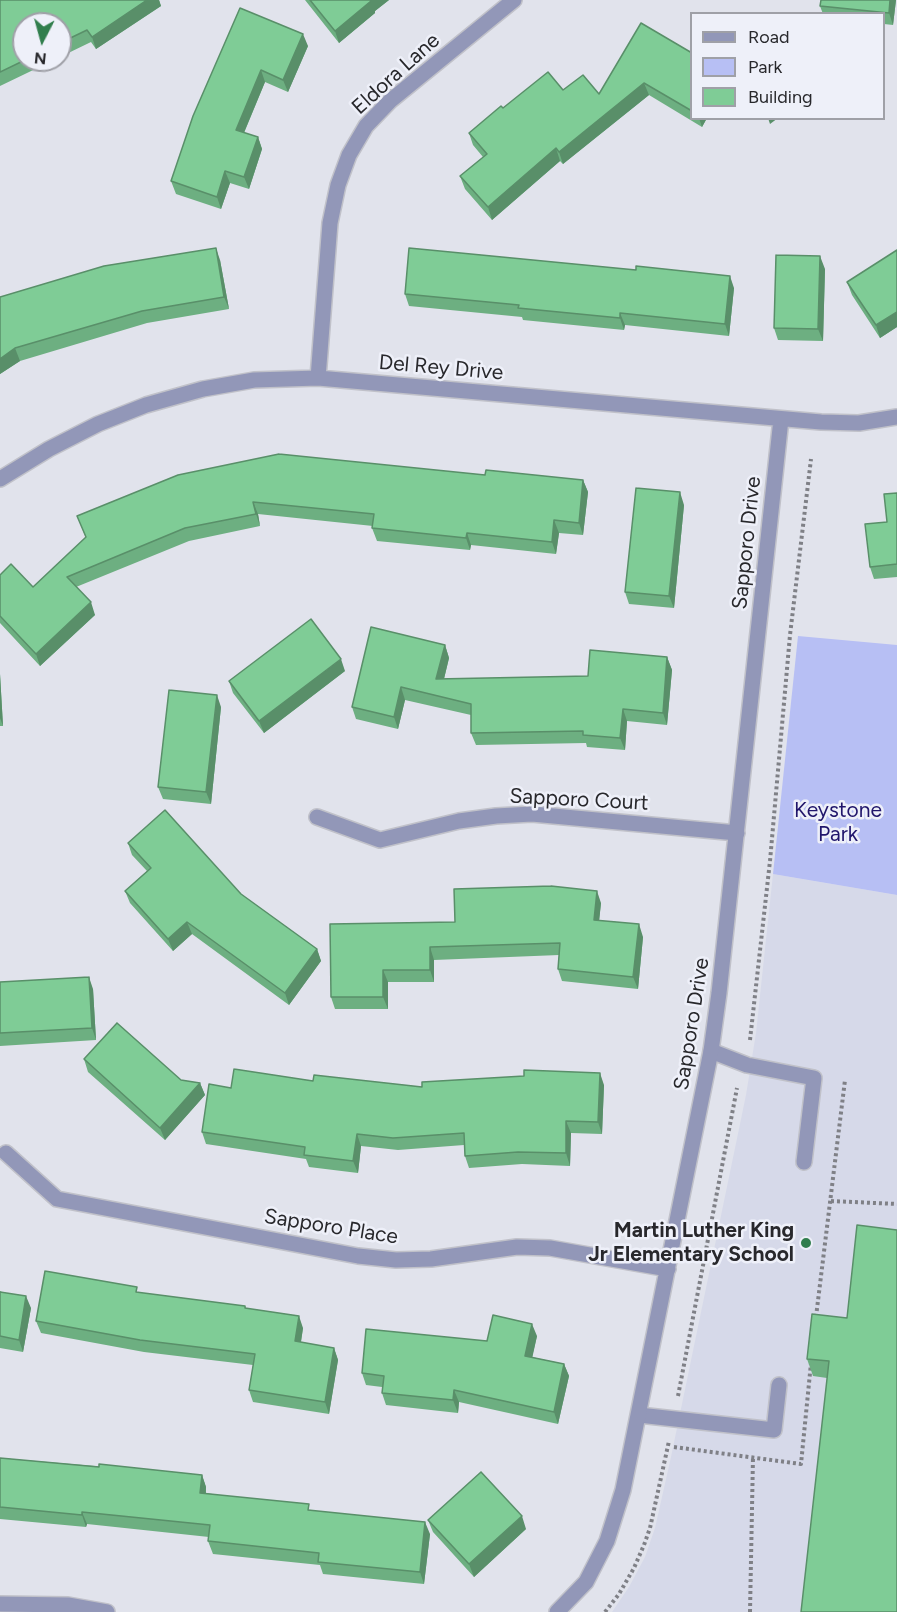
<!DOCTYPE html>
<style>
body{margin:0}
#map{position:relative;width:897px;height:1612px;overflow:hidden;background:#e1e3ec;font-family:Figtree,sans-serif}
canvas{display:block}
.legend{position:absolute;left:690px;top:12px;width:195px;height:108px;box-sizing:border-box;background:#eef0f9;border:2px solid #9fa0a7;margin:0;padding:8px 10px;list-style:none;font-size:18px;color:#28282c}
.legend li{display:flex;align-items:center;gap:12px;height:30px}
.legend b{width:30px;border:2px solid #9fa0a7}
.north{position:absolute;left:12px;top:12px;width:60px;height:60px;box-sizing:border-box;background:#eef0f9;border:2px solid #9fa0a7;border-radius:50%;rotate:186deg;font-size:16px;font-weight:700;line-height:24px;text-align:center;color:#28282c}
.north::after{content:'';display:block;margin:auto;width:21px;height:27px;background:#317e4d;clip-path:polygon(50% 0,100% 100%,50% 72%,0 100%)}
</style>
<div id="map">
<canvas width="897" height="1612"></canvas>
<ul class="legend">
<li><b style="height:8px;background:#9297b8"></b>Road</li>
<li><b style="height:16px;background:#b7bff4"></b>Park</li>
<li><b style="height:16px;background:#7fcc96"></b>Building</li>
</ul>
<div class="north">N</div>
</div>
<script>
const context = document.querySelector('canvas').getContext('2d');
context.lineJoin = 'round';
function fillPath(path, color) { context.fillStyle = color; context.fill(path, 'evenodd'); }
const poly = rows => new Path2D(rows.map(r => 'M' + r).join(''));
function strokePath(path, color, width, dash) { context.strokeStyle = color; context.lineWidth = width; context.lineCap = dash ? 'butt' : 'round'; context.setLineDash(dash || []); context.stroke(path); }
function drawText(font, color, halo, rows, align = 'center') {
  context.font = font + ' Figtree,sans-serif'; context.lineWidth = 5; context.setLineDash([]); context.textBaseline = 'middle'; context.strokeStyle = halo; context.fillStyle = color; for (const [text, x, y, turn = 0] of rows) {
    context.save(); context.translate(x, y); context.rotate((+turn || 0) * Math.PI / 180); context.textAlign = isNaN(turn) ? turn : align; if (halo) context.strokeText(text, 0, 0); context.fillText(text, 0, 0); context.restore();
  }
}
const built = poly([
 [773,874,897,895,897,1612,612,1612,629,1587,645,1557,655,1528,671,1457,746,1095,756,1033]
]);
const green = poly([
 [798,636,897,645,897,895,773,874]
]);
const path = poly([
 [750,1040,770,861,790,635,811,459],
 [831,1201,897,1204],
 [816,1317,845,1080],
 [678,1396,737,1088],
 [674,1447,801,1464,811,1363],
 [605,1612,619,1594,634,1568,644,1545,650,1528,669,1441],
 [750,1612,753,1457]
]);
const service = poly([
 [711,1051,747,1065,814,1078,804,1162],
 [639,1415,774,1430,779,1385]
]);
const minor = poly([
 [318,378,330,223,338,185,349,155,366,126,390,101,514,0],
 [0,479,49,449,98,424,146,405,203,389,254,380,318,378,821,422,859,423,897,417],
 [317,817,380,840,459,821,496,816,532,814,737,833],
 [6,1153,57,1199,358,1256,396,1260,431,1259,517,1247,550,1248,668,1269],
 [0,1604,68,1605,107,1612],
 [557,1612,586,1582,607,1541,623,1490,711,1051,719,993,781,419]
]);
const wall = poly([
 [0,0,159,0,161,6,96,49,91,42,60,57,60,24,24,60,54,60,0,86],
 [305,0,389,0,375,11,375,13,339,43],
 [896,0,893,25,884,24,884,14,823,14,820,6],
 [240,8,308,46,288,92,265,82,244,133,258,137,262,149,249,189,230,183,221,209,176,194,171,181],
 [692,53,692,118,707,118,702,127,649,95,563,164,560,161,492,220,465,189,460,176,483,157,473,145,469,133,503,108,563,90,599,94],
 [897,250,897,327,880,338,852,295,847,282],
 [220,260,229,309,147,323,20,361,0,374,0,297],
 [825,269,823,341,778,340,774,328],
 [734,288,729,336,625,325,624,330,523,320,522,317,409,306,405,294],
 [485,475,583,480,588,492,583,535,559,533,556,554,471,545,470,550,377,541,372,528,373,526,258,514,260,526,189,541,76,587,95,615,40,666,0,623,0,575,33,587,86,538,77,516],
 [897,493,897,577,874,579,870,567],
 [684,505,674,608,629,604,625,592],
 [445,645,449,658,444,679,588,676,667,657,672,670,667,725,627,721,625,750,587,747,586,743,476,745,471,733,471,715,405,700,398,729,356,719,352,707],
 [345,671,264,733,233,693,229,681],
 [0,674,3,726,0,726],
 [221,707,211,804,163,799,158,787],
 [128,843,241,894,317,949,321,961,289,1005,192,934,173,951,130,903,125,891,147,871,132,855],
 [601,903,599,920,643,937,638,989,562,981,558,969,559,955,434,960,434,982,388,982,388,1009,335,1009,331,997,455,922],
 [0,982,93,989,96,1040,0,1046],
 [84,1059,181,1080,200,1083,205,1095,165,1140,88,1072],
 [313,1081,422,1087,604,1085,602,1134,571,1133,570,1166,522,1164,469,1168,465,1156,464,1145,398,1150,361,1146,358,1173,309,1167,306,1159,206,1144,202,1132,231,1088],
 [0,1291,31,1308,23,1352,0,1348],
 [139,1293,245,1306,246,1308,303,1328,301,1342,334,1348,338,1360,329,1414,253,1402,249,1390,253,1365,144,1352,41,1333,36,1321],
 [847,1318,827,1378,813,1376,807,1359],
 [537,1336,532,1357,564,1364,569,1376,558,1424,459,1402,458,1413,386,1405,382,1393,382,1387,366,1385,362,1373,487,1341],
 [0,1458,202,1475,206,1487,206,1493,311,1510,430,1534,424,1584,323,1574,320,1565,213,1554,208,1541,209,1537,87,1524,86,1527,0,1519],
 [428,1520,526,1529,474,1577,433,1532]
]);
const shadedWall = poly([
 [147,0,159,0,161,6,96,49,92,37],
 [370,0,389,0,375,11,375,13,339,43,335,31],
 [890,0,896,0,893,25,889,13],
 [303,34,308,46,288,92,283,80],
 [261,70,265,82,240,142,236,130],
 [644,83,649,95,563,164,559,152],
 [699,118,707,118,702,127],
 [768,118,778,118,770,124],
 [258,137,262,149,249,189,244,177],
 [556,148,560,161,492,220,488,207],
 [225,171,230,183,221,209,217,197],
 [216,248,220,260,229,309,224,297],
 [820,256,825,269,823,341,818,329],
 [730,276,734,288,729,336,725,324],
 [897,312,897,327,880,338,876,325],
 [620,313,625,325,624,330,620,318],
 [15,348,20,361,0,374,0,359],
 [583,480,588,492,583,535,579,523],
 [680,492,684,505,674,608,669,596],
 [253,502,258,514,260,526,256,514],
 [554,520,559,533,556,554,552,542],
 [467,533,471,545,470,550,466,538],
 [91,602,95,615,40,666,36,654],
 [445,645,449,658,441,691,436,679],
 [667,657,672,670,667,725,663,713],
 [341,659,345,671,264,733,259,721],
 [0,674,3,726,0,718],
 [401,687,405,700,398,729,394,717],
 [217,695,221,707,211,804,206,792],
 [623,709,627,721,625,750,620,738],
 [597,891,601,903,598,932,594,920],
 [187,922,192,934,173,951,168,939],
 [639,924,643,937,638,989,633,977],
 [430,947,434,960,434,982,430,970],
 [317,949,321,961,289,1005,285,993],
 [383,970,388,982,388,1009,383,997],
 [89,977,93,989,96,1040,92,1028],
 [600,1073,604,1085,602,1134,598,1122],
 [200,1083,205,1095,165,1140,160,1128],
 [566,1121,571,1133,570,1166,566,1153],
 [357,1134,361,1146,358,1173,353,1161],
 [26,1296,31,1308,23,1352,19,1340],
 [299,1316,303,1328,299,1354,295,1341],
 [532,1324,537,1336,530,1368,525,1356],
 [334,1348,338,1360,329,1414,325,1402],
 [564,1364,569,1376,558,1424,554,1412],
 [454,1390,459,1402,458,1413,453,1400],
 [202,1475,206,1487,205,1505,200,1493],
 [82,1512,87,1524,86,1527,82,1515],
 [522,1516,526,1529,474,1577,469,1564],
 [425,1522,430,1534,424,1584,420,1572]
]);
const building = poly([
 [0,0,147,0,92,37,87,30,60,43,60,24,24,24,25,60,0,72,0,0],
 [310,0,370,0,371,1,335,31,310,0],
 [821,0,890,0,889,13,820,6,821,0],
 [240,8,303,34,283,80,261,70,236,130,258,137,244,177,225,171,217,197,171,181,193,116,240,8],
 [641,23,692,53,692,111,644,83,559,152,556,148,488,207,460,176,487,154,469,133,501,106,503,108,548,72,563,90,583,75,599,94,641,23],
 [216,248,224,297,142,311,15,348,0,359,0,297,104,266,216,248],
 [409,248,636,270,636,266,730,276,725,324,620,313,620,318,518,308,519,305,405,294,409,248],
 [897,250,897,312,876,325,847,282,897,250],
 [776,255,820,256,818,329,774,328,776,255],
 [279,454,485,475,486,470,583,480,579,523,554,520,552,542,467,533,466,538,372,528,374,514,253,502,256,514,185,528,67,577,91,602,36,654,0,616,0,575,11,564,33,587,86,537,77,516,178,475,279,454],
 [636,488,680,492,669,596,625,592,636,488],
 [897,493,897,564,870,567,865,524,887,522,884,494,897,493],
 [311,619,341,659,259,721,229,681,311,619],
 [371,627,445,645,436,679,588,676,590,650,667,657,663,713,623,709,620,738,583,735,583,731,471,733,471,704,401,687,394,717,352,707,371,627],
 [169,690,217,695,206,792,158,787,169,690],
 [165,810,241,894,317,949,285,993,187,922,168,939,125,891,151,868,128,843,165,810],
 [551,886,597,891,594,920,639,924,633,977,558,969,560,943,430,947,430,970,383,970,383,997,331,997,330,924,455,922,454,889,551,886],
 [89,977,92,1028,0,1033,0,982,89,977],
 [117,1023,181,1080,200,1083,160,1128,84,1059,117,1023],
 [234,1069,313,1081,314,1075,422,1087,422,1082,524,1076,524,1070,600,1073,598,1122,566,1121,566,1153,518,1152,465,1156,464,1133,393,1138,357,1134,353,1161,304,1155,305,1147,202,1132,209,1084,231,1088,234,1069],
 [857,1225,897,1230,897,1612,801,1612,829,1361,807,1359,812,1314,847,1318,857,1225],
 [45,1271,137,1287,136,1292,245,1306,245,1308,299,1316,295,1341,334,1348,325,1402,249,1390,255,1354,140,1340,36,1321,45,1271],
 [0,1292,26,1296,19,1340,0,1336,0,1292],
 [493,1315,532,1324,525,1356,564,1364,554,1412,454,1390,453,1400,382,1393,384,1376,362,1373,366,1329,487,1341,493,1315],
 [0,1458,99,1467,99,1464,202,1475,200,1493,309,1504,308,1510,425,1522,420,1572,318,1562,319,1553,208,1541,210,1525,82,1512,82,1515,0,1507,0,1458],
 [481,1472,522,1516,469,1564,428,1520,481,1472]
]);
const markers = [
 [806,1243,6,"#317e4d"]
];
const streetNames = [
 ["Eldora Lane",396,74,-42],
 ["Del Rey Drive",441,368,5],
 ["Sapporo Drive",747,543,-84],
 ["Sapporo Court",579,800,3],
 ["Sapporo Drive",692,1024,-81],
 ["Sapporo Place",331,1227,9]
];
const parkNames = [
 ["Keystone",838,811],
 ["Park",838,835]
];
const poiNames = [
 ["Martin Luther King",794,1231],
 ["Jr Elementary School",794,1255]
];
fillPath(built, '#d6d9e9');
fillPath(green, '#b7bff4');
strokePath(service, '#c0c1c9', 18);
strokePath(minor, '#c0c1c9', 18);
strokePath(path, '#7f8086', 4, [3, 3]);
strokePath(service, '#9297b8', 15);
strokePath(minor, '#9297b8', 15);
fillPath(wall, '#6daf81');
fillPath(shadedWall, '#598f69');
fillPath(building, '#7fcc96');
strokePath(building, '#598f69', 1.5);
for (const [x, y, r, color] of markers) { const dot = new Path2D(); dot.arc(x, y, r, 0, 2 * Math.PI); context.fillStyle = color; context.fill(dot); strokePath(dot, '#eef0f9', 2); }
drawText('21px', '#28282c', '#eef0f9', streetNames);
drawText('21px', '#20156b', '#eef0f9', parkNames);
drawText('bold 21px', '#28282c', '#eef0f9', poiNames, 'right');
</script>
